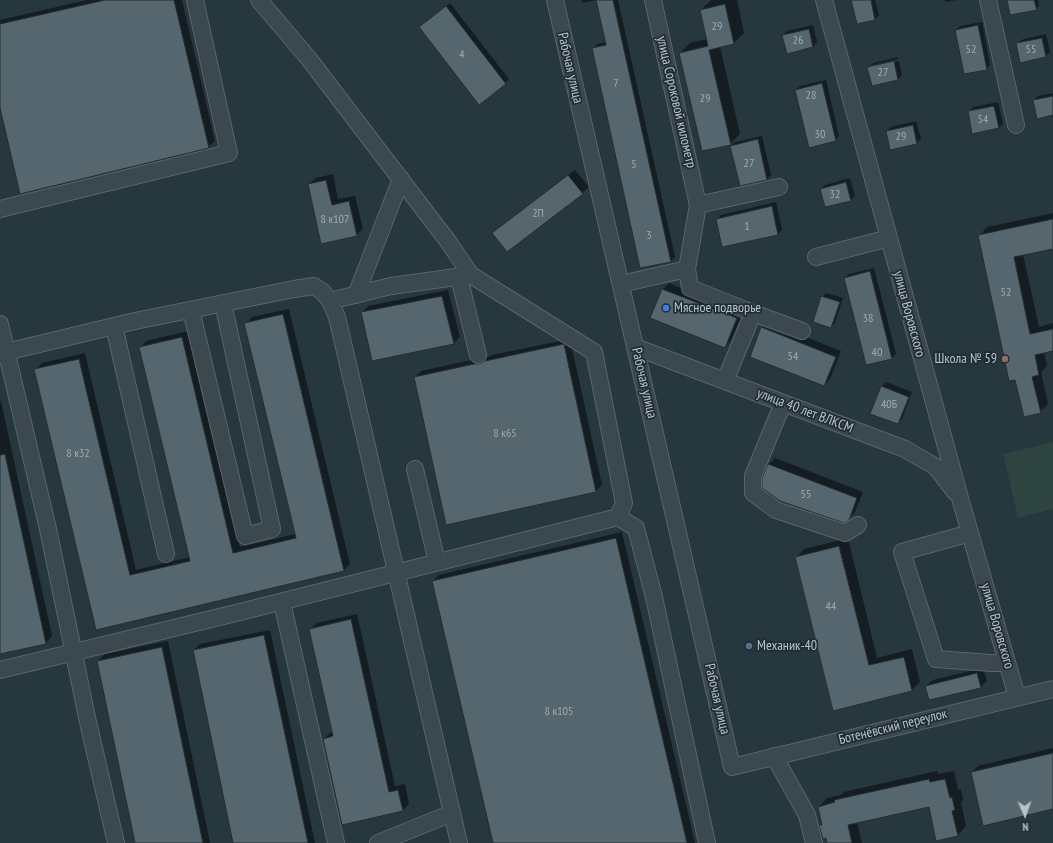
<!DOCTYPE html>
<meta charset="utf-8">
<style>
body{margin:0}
#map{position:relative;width:1053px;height:843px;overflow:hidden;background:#27373e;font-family:"PT Sans Narrow",sans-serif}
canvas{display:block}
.north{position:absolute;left:1005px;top:795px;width:40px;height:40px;-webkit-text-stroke:3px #202d33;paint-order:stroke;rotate:178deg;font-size:11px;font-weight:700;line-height:16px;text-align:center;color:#b7c2c9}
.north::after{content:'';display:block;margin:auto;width:14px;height:18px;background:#b7c2c9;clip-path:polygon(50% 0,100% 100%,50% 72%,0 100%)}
</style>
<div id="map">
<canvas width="1053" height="843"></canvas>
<div class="north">N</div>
</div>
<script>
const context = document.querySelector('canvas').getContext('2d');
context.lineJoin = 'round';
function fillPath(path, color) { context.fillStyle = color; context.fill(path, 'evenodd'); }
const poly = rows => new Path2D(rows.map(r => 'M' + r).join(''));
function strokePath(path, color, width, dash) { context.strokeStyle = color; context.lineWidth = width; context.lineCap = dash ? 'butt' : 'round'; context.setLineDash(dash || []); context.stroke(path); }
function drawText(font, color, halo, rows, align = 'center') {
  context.font = font + ' "PT Sans Narrow",sans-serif'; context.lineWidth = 3.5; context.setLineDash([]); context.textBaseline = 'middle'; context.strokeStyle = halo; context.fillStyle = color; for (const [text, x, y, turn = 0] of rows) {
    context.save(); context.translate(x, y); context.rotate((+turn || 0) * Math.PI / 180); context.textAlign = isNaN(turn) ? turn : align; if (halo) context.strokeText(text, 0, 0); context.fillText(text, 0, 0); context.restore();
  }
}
const green = poly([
 [1053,442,1053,509,1018,518,1003,454]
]);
const shadow = poly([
 [87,0,182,0,215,141,208,147,0,104,0,20],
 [582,0,596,0,582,3],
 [597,0,618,0,675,257,671,261,593,48,597,44,606,42],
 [711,0,737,0,744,33,734,43,720,46,740,134,730,144,680,53,690,43,707,39,701,10],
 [852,0,875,0,879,15,875,19,857,23],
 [945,0,957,0,945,2],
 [1008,0,1038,0,1039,6,1036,9],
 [450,3,509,79,505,83,420,27],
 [982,22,990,65,986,69,956,30,960,26],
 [813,25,817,42,813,47,788,53,783,36,787,31],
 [1046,34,1050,52,1046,56,1020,61,1017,44,1021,40],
 [898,57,898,59,872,65,872,67,899,61,902,75,898,79,873,85,869,67,873,63],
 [826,80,839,136,835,140,796,90,800,86],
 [1053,93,1053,114,1034,100,1038,96],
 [998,102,1003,123,999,128,969,111,973,107],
 [916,121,921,139,916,143,887,131,891,127],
 [762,136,771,175,767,179,740,185,731,146,735,142],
 [575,170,589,187,582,193,500,227],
 [333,174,338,199,355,196,363,229,356,235,309,184,316,178],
 [850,178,855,196,850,200,821,189,825,185],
 [776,202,782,230,778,234,717,219,721,215],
 [1053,213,1053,248,1023,254,1039,327,1053,323,1053,350,1044,352,1047,366,1041,372,1048,404,1040,412,979,236,987,227],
 [874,268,896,354,892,358,867,364,845,278,849,274],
 [669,283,743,312,731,340,725,347,651,318,663,289],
 [448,290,460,337,453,344,362,313,368,306],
 [826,293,843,298,835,323,831,327,822,297],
 [289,309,350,564,343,571,97,629,35,370,42,363,85,353,136,570,190,557,140,348,146,341,188,331,240,547,296,534,246,324,252,317],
 [769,322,841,351,830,379,824,385,762,328],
 [570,339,602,485,596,491,415,377,421,371,481,358,487,358,492,355],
 [886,382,912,392,902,419,897,423,871,413,882,386],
 [0,401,1,401,52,636,46,643,0,653],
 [775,458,863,492,855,512,848,519,764,478,769,464],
 [622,532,695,843,494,843,433,581,439,575],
 [848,538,877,658,912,649,920,682,912,690,834,709,796,558,804,549],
 [357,614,395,786,405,784,409,804,403,810,324,739,330,733,333,732,310,629,317,623],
 [270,630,315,843,234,843,194,650,200,644],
 [168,641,210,843,136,843,98,661,105,654],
 [983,668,987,681,980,687,926,686,933,680],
 [1053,748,1053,808,972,772,978,766],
 [937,771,938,774,954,771,958,790,961,789,963,800,961,803,966,826,958,835,929,806,857,822,862,843,828,843,826,837,821,826,823,824,819,807,827,798,841,795,844,792]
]);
const building = poly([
 [105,0,174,0,209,148,20,194,0,108,0,24,105,0],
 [596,0,613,0,671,262,640,268,592,48,606,45,596,0],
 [851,0,871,0,875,20,857,24,851,0],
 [1007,0,1034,0,1037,10,1010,15,1007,0],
 [725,4,734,44,709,50,731,145,702,151,679,53,708,46,700,10,725,4],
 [446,6,506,84,479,105,419,27,446,6],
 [978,25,987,70,964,74,955,30,978,25],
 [809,29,813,47,787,54,782,35,809,29],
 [1042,38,1046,57,1020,63,1016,43,1042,38],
 [894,61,898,80,872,86,867,67,894,61],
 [822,83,836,141,809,148,795,90,822,83],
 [1053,96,1053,115,1037,119,1033,100,1053,96],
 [994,106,999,128,972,134,968,111,994,106],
 [913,125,917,144,890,150,886,131,913,125],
 [758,139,767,180,740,186,730,146,758,139],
 [568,175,583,194,507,252,492,233,568,175],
 [326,180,332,205,349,201,357,236,321,244,308,184,326,180],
 [846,182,851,201,825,207,820,189,846,182],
 [772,206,778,235,722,247,716,219,772,206],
 [1053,219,1053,249,1014,257,1030,334,1053,329,1053,351,1035,355,1039,375,1032,377,1041,413,1024,417,1015,380,1009,381,978,235,1053,219],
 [870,271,892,359,866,365,844,278,870,271],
 [662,289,737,318,725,348,650,318,662,289],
 [442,296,454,344,372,361,361,312,442,296],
 [821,296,840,302,831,328,813,322,821,296],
 [283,314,344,571,96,630,34,369,79,359,130,575,190,561,139,347,182,337,233,553,296,538,244,323,283,314],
 [761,327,836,357,824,386,750,357,761,327],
 [564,344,596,492,446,525,414,377,474,364,480,364,485,361,564,344],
 [881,386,909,397,898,424,870,414,881,386],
 [5,454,46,644,0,654,0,455,5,454],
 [768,464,857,498,849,520,844,523,780,501,762,488,762,478,768,464],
 [616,538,687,843,493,843,432,581,616,538],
 [839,546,869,665,904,657,912,691,833,711,795,557,839,546],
 [351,619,389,792,398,790,403,811,342,825,323,739,333,736,309,629,351,619],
 [264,635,308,843,233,843,193,650,264,635],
 [162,647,203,843,135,843,97,661,162,647],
 [977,673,981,688,929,700,925,686,977,673],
 [1053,753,1053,809,983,826,971,772,1053,753],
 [929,779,930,782,945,779,950,798,952,797,955,810,952,811,958,836,936,841,929,807,848,825,852,843,827,843,826,838,823,839,819,825,822,825,818,807,835,802,834,800,929,779]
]);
const minor = poly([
 [259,0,309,59,447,240,471,275],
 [555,0,732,767,1053,689],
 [653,0,698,205,687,269,690,288,753,313,725,381],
 [824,0,960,498,1017,697],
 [988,0,1016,125],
 [698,205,779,187],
 [0,209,229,153,195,0],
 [816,257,889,238],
 [459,277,478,355],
 [621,284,687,269],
 [356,295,401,179],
 [330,301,391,286,471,275,594,352,624,503,618,517],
 [191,310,245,536,272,529,223,303],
 [753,313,802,331],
 [0,324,48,529,88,722,116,843],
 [114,326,166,554],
 [635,347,905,449,936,467,955,492],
 [0,355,6,352,135,321,294,289,314,286,323,292,330,301,337,317,459,843],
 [783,403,753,476,753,493,776,510,845,533,858,525],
 [415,469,437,562],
 [970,533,902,552,936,659,991,663,1007,663],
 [282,602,336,843],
 [0,670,232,614,618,517,636,528,654,597,707,843],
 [774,756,807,815,814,843],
 [378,843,452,813]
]);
const markers = [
 [666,308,4,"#3f7fe0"],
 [1005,359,4,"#8d6e63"],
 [749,646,4,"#5c6f8a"]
];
const numberNames = [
 ["29",717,27],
 ["26",798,41],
 ["52",971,50],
 ["55",1031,50],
 ["4",462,55],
 ["27",883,73],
 ["7",616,84],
 ["28",811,96],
 ["29",705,99],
 ["54",983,120],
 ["30",820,135],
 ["29",901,137],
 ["27",749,164],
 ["5",634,165],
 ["32",835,195],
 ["2П",538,214],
 ["8 к107",335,220],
 ["1",747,227],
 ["3",649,236],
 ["52",1006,293],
 ["38",868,319],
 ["40",877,353],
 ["54",793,357],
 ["40Б",889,405],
 ["8 к65",505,434],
 ["8 к32",78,454],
 ["55",806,495],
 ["44",831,607],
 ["8 к105",559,712]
];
const streetNames = [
 ["Рабочая улица",570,68,77],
 ["улица Сороковой километр",676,102,77],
 ["улица Воровского",909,314,75],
 ["Рабочая улица",644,383,77],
 ["улица 40 лет ВЛКСМ",805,411,21],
 ["улица Воровского",997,626,74],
 ["Рабочая улица",717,699,77],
 ["Ботенёвский переулок",893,727,-14]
];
const poiNames = [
 ["Мясное подворье",674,308],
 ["Школа № 59",997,359,"right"],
 ["Механик-40",757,646]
];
fillPath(green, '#2d443f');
fillPath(shadow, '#0007');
fillPath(building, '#55666e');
strokePath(building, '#222f35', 1);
strokePath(minor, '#59656c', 18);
strokePath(minor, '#3b484e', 16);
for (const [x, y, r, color] of markers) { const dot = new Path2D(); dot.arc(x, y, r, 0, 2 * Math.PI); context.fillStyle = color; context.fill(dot); strokePath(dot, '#202d33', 1.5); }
drawText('12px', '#9eabb2', null, numberNames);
drawText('14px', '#b7c2c9', '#202d33', streetNames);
drawText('14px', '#b7c2c9', '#202d33', poiNames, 'left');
</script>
